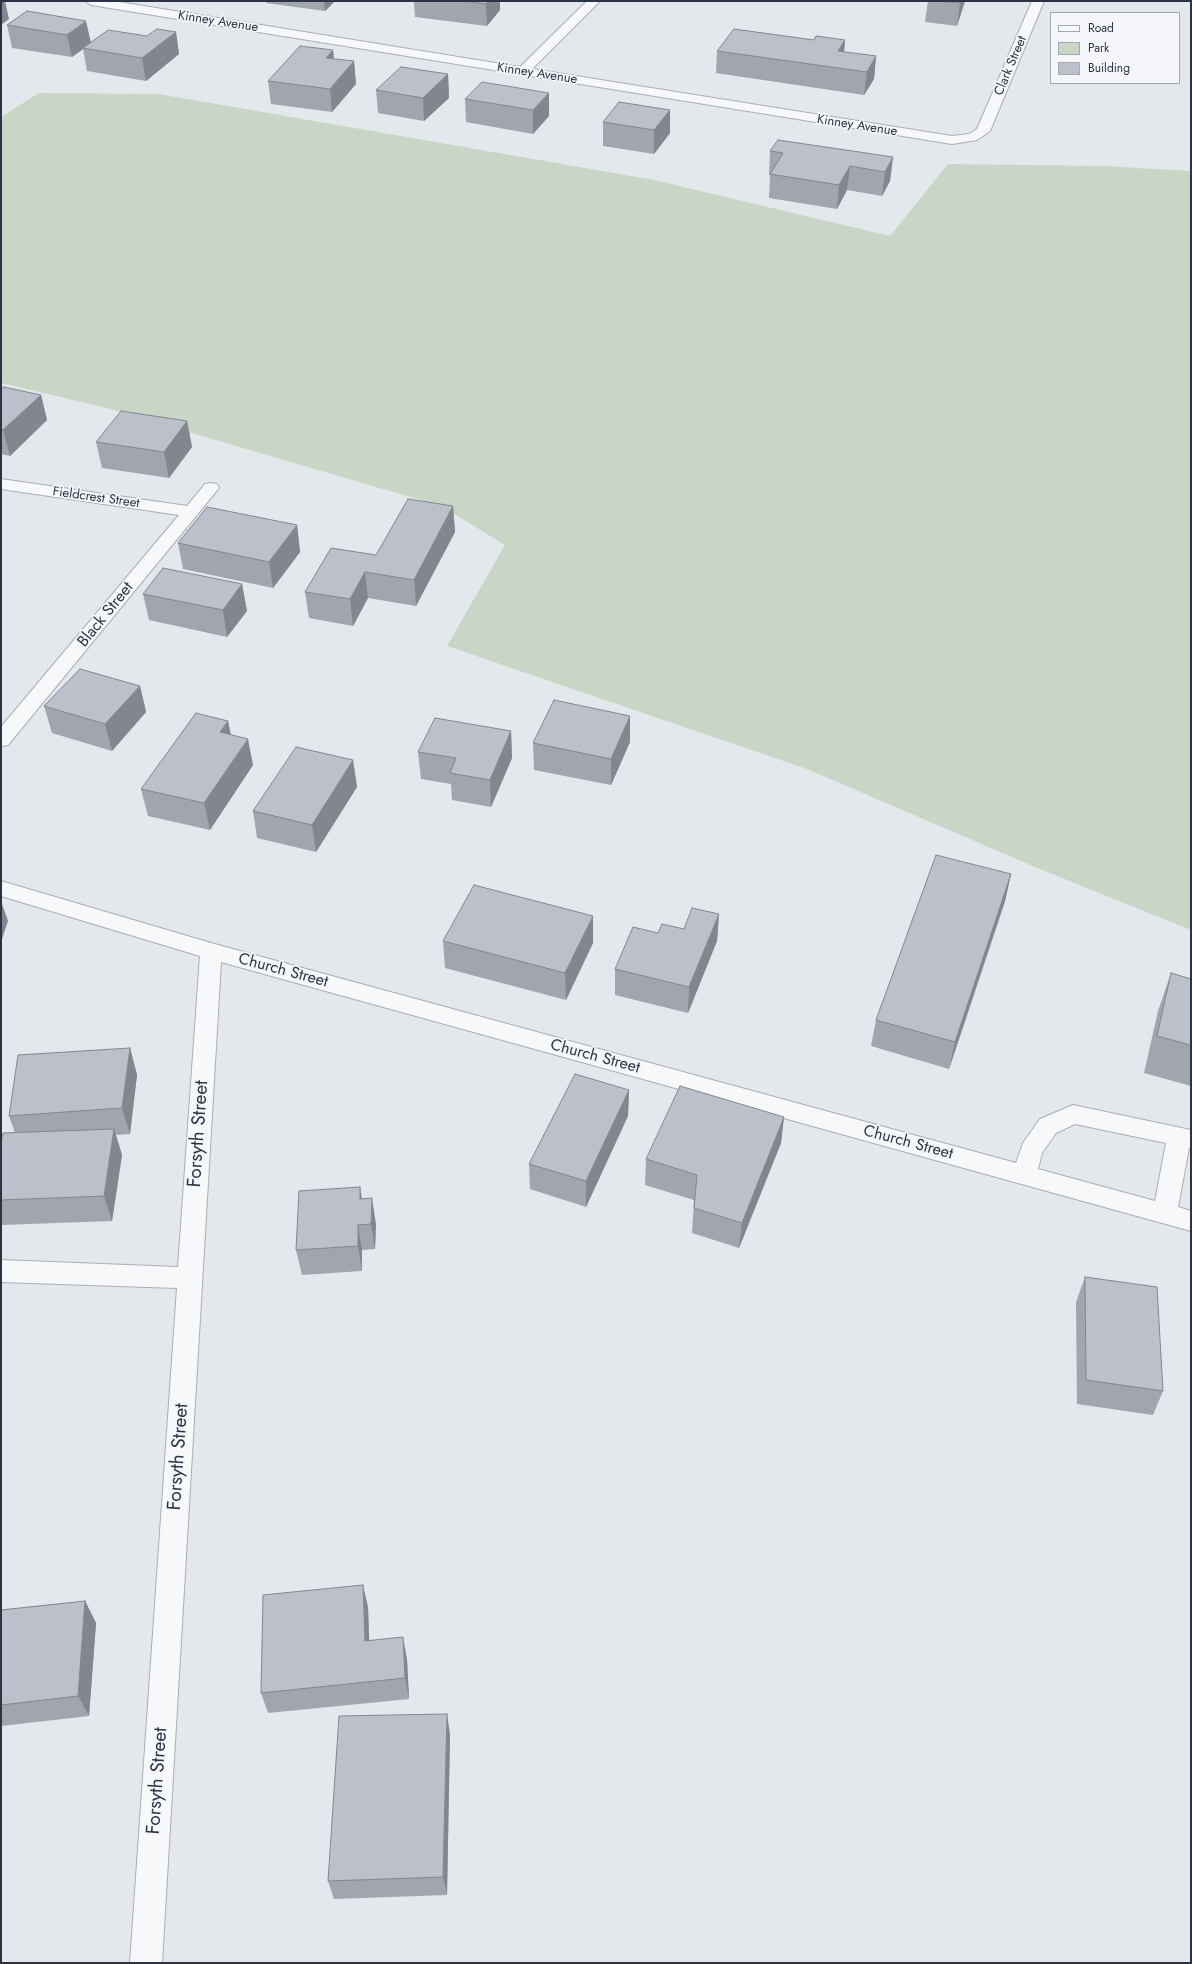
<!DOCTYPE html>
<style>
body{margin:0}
#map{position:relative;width:1192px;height:1964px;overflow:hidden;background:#e4e7ec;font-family:Jost,sans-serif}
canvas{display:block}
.frame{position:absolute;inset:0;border:2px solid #2b3445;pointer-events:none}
.legend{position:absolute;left:1050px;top:12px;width:130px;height:72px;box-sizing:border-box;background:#f4f6f9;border:1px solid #a4a8b1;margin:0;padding:5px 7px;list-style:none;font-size:12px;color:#2b3445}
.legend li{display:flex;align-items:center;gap:8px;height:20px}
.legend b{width:20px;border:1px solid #a4a8b1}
</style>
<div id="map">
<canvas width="1192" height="1964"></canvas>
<div class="frame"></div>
<ul class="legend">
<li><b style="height:5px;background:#f7f8fa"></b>Road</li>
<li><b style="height:11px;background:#c9d6c5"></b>Park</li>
<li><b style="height:11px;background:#bbc0ca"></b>Building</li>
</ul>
</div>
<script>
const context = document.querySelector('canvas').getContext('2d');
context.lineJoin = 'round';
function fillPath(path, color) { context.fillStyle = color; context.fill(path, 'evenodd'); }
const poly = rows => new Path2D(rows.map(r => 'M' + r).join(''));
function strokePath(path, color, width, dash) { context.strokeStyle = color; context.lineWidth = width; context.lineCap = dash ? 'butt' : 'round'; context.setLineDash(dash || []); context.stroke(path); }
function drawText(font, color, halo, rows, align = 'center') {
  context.font = font + ' Jost,sans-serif'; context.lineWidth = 3.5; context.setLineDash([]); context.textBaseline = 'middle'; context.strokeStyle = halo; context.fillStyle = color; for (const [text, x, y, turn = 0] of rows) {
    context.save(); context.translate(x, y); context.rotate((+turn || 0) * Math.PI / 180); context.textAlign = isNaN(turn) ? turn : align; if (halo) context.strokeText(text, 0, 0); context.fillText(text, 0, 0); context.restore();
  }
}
const green = poly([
 [39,93,159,94,654,180,890,236,948,164,1104,166,1191,171,1191,930,1035,867,807,769,447,646,505,545,441,506,103,407,1,383,1,117]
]);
const minor = poly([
 [85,1,113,1,520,67,587,1,600,1,532,69,952,136,969,134,977,129,1032,1,1044,1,990,131,977,140,952,144,91,5,85,1],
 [1,479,187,506,205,484,211,483,217,484,219,488,8,745,1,746,1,727,179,515,1,489,1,479],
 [1,881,211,943,1016,1163,1023,1143,1040,1119,1073,1105,1191,1130,1191,1148,1189,1148,1178,1207,1191,1211,1191,1231,221,962,162,1963,130,1963,177,1288,1,1282,1,1260,178,1267,200,956,1,896,1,881],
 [1075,1124,1166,1143,1155,1201,1038,1169,1042,1153,1056,1133,1075,1124]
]);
const wall = poly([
 [266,1,335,1,325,11,266,3],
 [414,1,500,1,500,10,487,26,415,17],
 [928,1,965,1,957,26,925,22],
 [27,11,91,42,147,36,176,32,179,54,146,81,87,71,83,49,72,57,12,48,7,25],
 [814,40,845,40,844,52,876,56,874,79,864,95,716,73,717,51],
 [333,50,334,59,354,61,356,84,332,112,271,104,268,81],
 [448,74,449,98,424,121,378,113,376,90],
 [549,93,549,116,533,134,466,122,465,99],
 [670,110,670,133,654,154,603,146,603,122],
 [770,151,893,157,890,181,882,196,847,190,837,209,769,198,770,175,769,175],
 [1,389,41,395,47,420,10,456,1,454],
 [187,421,192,447,169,478,102,468,96,442],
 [453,506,455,532,416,606,368,598,353,626,309,618,305,592,376,555],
 [297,525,300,552,273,588,183,569,178,543],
 [242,584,247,611,227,637,149,620,143,594],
 [140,686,146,712,112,751,52,733,44,706],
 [630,716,630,742,611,785,534,770,533,743],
 [228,721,231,735,253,765,210,830,148,816,141,789],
 [511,731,512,758,491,807,452,800,451,784,421,779,418,752],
 [353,760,357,787,316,852,257,838,253,811],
 [1011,874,1005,901,949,1069,871,1046,876,1020],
 [719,914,717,941,688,1013,615,995,615,969,658,933,684,929],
 [443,941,593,943,566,1000,445,968],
 [1171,973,1191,979,1191,1086,1144,1073,1158,1011],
 [130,1048,137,1075,130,1134,116,1135,122,1155,112,1221,1,1225,1,1143,15,1133,9,1116],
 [629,1090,628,1116,586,1207,530,1189,529,1164],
 [784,1117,781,1143,739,1248,692,1233,694,1200,645,1185,646,1159],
 [362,1199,376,1224,375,1249,362,1250,362,1271,302,1275,296,1250],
 [1085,1277,1163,1391,1153,1415,1077,1404,1076,1302],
 [85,1601,96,1623,89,1716,1,1726,1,1610],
 [368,1607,369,1640,407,1659,409,1699,268,1713,261,1693],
 [450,1734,447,1895,334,1899,328,1881]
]);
const shadedWall = poly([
 [1,1,5,1,9,19,1,25],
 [324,1,335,1,325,11],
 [488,1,500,1,500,10,487,26,486,4],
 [960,1,965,1,957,26,960,3],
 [86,21,91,43,83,48,83,49,72,57,67,35],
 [176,32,179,54,146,81,142,58],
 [845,40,843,63,838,51],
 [333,50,335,73,326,58],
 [876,56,874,79,864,95,867,72],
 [354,61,356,84,332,112,330,89],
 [448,74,449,98,424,121,423,98],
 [549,93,549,116,533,134,533,110],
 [670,110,670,133,654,154,654,130],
 [893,157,890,181,882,196,885,172],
 [850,166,847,190,837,209,839,185],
 [41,395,47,420,10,456,3,430],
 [187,421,192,447,169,478,164,452],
 [453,506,455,532,416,606,414,580],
 [297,525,300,552,273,588,269,562],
 [365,572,368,598,353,626,350,599],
 [242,584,247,611,227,637,223,610],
 [140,686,146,712,112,751,105,724],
 [630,716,630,742,611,785,611,759],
 [228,721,233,747,220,732],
 [511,731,512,758,491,807,490,780],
 [248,739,253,765,210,830,204,803],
 [353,760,357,787,316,852,312,825],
 [1011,874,1005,901,949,1069,955,1042],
 [1,901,8,921,1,942],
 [719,914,717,941,688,1013,689,987],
 [593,916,593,943,566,1000,565,973],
 [130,1048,137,1075,130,1134,122,1108],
 [629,1090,628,1116,586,1207,586,1181],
 [784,1117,781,1143,739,1248,742,1223],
 [114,1129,122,1155,112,1221,104,1196],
 [360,1187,364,1212,364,1225,360,1199],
 [372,1198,376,1224,375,1249,371,1224],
 [358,1225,362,1250,362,1271,358,1246],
 [363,1585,368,1607,370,1662,365,1641],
 [85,1601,96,1623,89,1716,78,1696],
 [403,1637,407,1659,409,1699,405,1678],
 [447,1714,450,1734,447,1895,443,1877]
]);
const building = poly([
 [463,1,488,1,486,4,463,1],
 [936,1,960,1,960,3,936,1],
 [27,11,86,21,67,35,7,25,27,11],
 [157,29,176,32,142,58,83,48,108,30,147,36,157,29],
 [734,29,814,40,816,36,845,40,838,51,876,56,867,72,717,51,734,29],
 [300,46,333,50,326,58,354,61,330,89,268,81,300,46],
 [401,67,448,74,423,98,376,90,401,67],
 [482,82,549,93,533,110,465,99,482,82],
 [619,102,670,110,654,130,603,122,619,102],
 [778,140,893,157,885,172,850,166,839,185,770,174,783,153,770,151,778,140],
 [4,387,41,395,3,430,1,429,1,389,4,387],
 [121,411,187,421,164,452,96,442,121,411],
 [408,499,453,506,414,580,365,572,350,599,305,592,331,548,376,555,408,499],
 [207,507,297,525,269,562,178,543,207,507],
 [163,568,242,584,223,610,143,594,163,568],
 [80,669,140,686,105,724,44,706,80,669],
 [554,700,630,716,611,759,533,743,554,700],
 [196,713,228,721,220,732,248,739,204,803,141,789,196,713],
 [435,718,511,731,490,780,450,773,456,758,418,752,435,718],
 [296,747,353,760,312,825,253,811,296,747],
 [936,855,1011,874,955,1042,876,1020,936,855],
 [474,885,593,916,565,973,443,941,474,885],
 [692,908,719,914,689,987,615,969,633,927,658,933,662,924,684,929,692,908],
 [1171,973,1191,979,1191,1045,1157,1036,1171,973],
 [130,1048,122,1108,9,1116,18,1055,130,1048],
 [575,1074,629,1090,586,1181,529,1164,575,1074],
 [680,1086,784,1117,742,1223,694,1208,697,1175,646,1159,680,1086],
 [114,1129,104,1196,1,1200,1,1143,3,1133,114,1129],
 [360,1187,360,1199,372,1198,371,1224,358,1225,358,1246,296,1250,299,1191,360,1187],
 [1085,1277,1157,1287,1163,1391,1086,1380,1085,1277],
 [363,1585,365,1641,403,1637,405,1678,261,1693,263,1595,363,1585],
 [85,1601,78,1696,1,1705,1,1610,85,1601],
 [447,1714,443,1877,328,1881,339,1716,447,1714]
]);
const farStreetnames = [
 ["Kinney Avenue",218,22,9],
 ["Clark Street",1011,66,-67],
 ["Kinney Avenue",537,74,9],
 ["Kinney Avenue",857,126,9],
 ["Fieldcrest Street",96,498,8]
];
const streetNames = [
 ["Black Street",106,615,-51],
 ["Church Street",283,971,15],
 ["Church Street",595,1057,15],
 ["Church Street",908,1143,15]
];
const nearStreetnames = [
 ["Forsyth Street",199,1134,-86],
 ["Forsyth Street",179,1457,-86],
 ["Forsyth Street",158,1781,-86]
];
fillPath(green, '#c9d6c5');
strokePath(minor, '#a9aeb7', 2);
fillPath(minor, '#f7f8fa');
fillPath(wall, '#a1a5ae');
fillPath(shadedWall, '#83868d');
fillPath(building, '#bbc0ca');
strokePath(building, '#83868d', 1);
drawText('13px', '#2b3445', '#f4f6f9', farStreetnames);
drawText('16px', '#2b3445', '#f4f6f9', streetNames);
drawText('19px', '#2b3445', '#f4f6f9', nearStreetnames);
</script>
